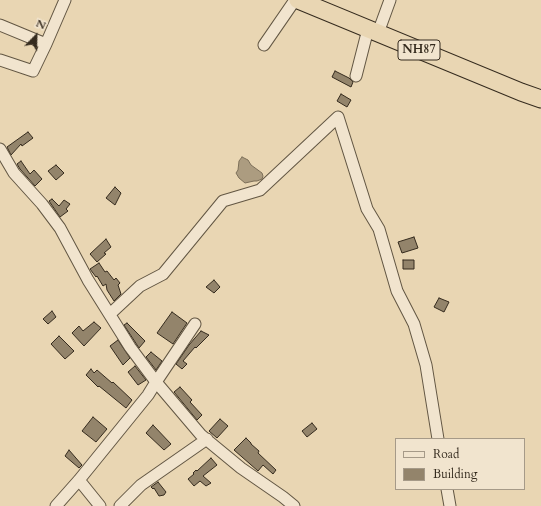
<!DOCTYPE html>
<style>
body{margin:0}
#map{position:relative;width:541px;height:506px;overflow:hidden;background:#e9d6b3;font-family:Cardo,serif}
canvas{display:block}
.legend{position:absolute;left:395px;top:438px;width:130px;height:52px;box-sizing:border-box;background:#f1e4ce;border:1px solid #a69a88;margin:0;padding:5px 7px;list-style:none;font-size:12px;color:#352b1e}
.legend li{display:flex;align-items:center;gap:8px;height:20px}
.legend b{width:20px;border:1px solid #a69a88}
.north{position:absolute;left:16px;top:16px;width:40px;height:40px;-webkit-text-stroke:3px #f1e4ce;paint-order:stroke;rotate:23deg;font-size:11px;font-weight:700;line-height:16px;text-align:center;color:#352b1e}
.north::after{content:'';display:block;margin:auto;width:14px;height:18px;background:#352b1e;clip-path:polygon(50% 0,100% 100%,50% 72%,0 100%)}
</style>
<div id="map">
<canvas width="541" height="506"></canvas>
<ul class="legend">
<li><b style="height:5px;background:#f1e4ce"></b>Road</li>
<li><b style="height:11px;background:#93846b"></b>Building</li>
</ul>
<div class="north">N</div>
</div>
<script>
const context = document.querySelector('canvas').getContext('2d');
context.lineJoin = 'round';
function fillPath(path, color) { context.fillStyle = color; context.fill(path, 'evenodd'); }
const poly = rows => new Path2D(rows.map(r => 'M' + r).join(''));
function strokePath(path, color, width, dash) { context.strokeStyle = color; context.lineWidth = width; context.lineCap = dash ? 'butt' : 'round'; context.setLineDash(dash || []); context.stroke(path); }
function drawText(font, color, halo, rows, align = 'center') {
  context.font = font + ' Cardo,serif'; context.lineWidth = 3; context.setLineDash([]); context.textBaseline = 'middle'; context.strokeStyle = halo; context.fillStyle = color; for (const [text, x, y, turn = 0] of rows) {
    context.save(); context.translate(x, y); context.rotate((+turn || 0) * Math.PI / 180); context.textAlign = isNaN(turn) ? turn : align; if (halo) context.strokeText(text, 0, 0); context.fillText(text, 0, 0); context.restore();
  }
}
const water = poly([
 [242,157,248,160,251,165,262,173,263,176,262,179,257,181,254,181,245,183,239,178,236,173,238,170,239,161,242,157]
]);
const building = poly([
 [335,71,349,78,353,82,351,87,332,77,335,71],
 [341,94,351,100,347,107,337,101,341,94],
 [28,132,33,138,22,146,21,144,11,155,7,147,28,132],
 [21,161,30,174,34,170,42,179,35,186,20,169,17,164,21,161],
 [56,165,64,173,56,180,48,171,56,165],
 [115,187,121,193,115,205,106,198,115,187],
 [52,199,59,206,64,200,70,204,66,209,68,211,60,217,49,201,52,199],
 [414,237,418,248,402,253,398,242,414,237],
 [106,239,111,247,104,253,106,254,97,262,90,254,106,239],
 [403,260,414,260,414,269,403,269,403,260],
 [99,263,105,272,107,271,114,280,116,278,120,283,118,285,121,294,114,301,107,290,106,284,103,286,97,276,96,277,90,269,99,263],
 [214,280,220,287,214,293,206,287,214,280],
 [439,298,449,302,444,312,434,307,439,298],
 [52,311,56,317,48,324,43,319,52,311],
 [172,312,187,323,173,344,157,333,172,312],
 [94,322,101,328,84,346,72,333,79,326,83,331,94,322],
 [127,323,145,341,139,348,124,325,127,323],
 [201,331,209,335,196,348,195,347,183,361,187,364,182,369,176,364,189,345,201,331],
 [59,336,74,351,65,359,51,344,59,336],
 [118,340,130,358,123,365,110,346,118,340],
 [151,352,162,361,156,370,146,357,151,352],
 [135,366,146,380,138,385,128,372,135,366],
 [91,369,94,373,97,370,112,383,113,382,132,400,126,408,99,386,98,387,86,375,91,369],
 [180,387,192,400,190,402,202,415,197,420,174,392,180,387],
 [93,417,107,429,96,442,82,431,93,417],
 [220,419,228,426,217,438,209,431,220,419],
 [312,423,317,429,307,437,302,431,312,423],
 [153,425,171,444,164,450,146,433,153,425],
 [246,438,251,443,251,444,259,451,258,453,276,470,273,474,263,465,258,471,234,450,246,438],
 [69,450,82,465,79,468,65,456,69,450],
 [211,458,217,465,203,476,211,483,206,486,200,481,194,486,188,479,194,474,193,473,196,470,197,471,211,458],
 [158,482,166,492,164,495,159,496,154,488,153,489,151,487,158,482]
]);
const minor = poly([
 [0,25,46,44,65,0],
 [378,33,390,0],
 [264,45,295,0],
 [0,60,33,71,46,44],
 [356,76,368,29],
 [0,149,14,173,42,204,60,228,88,280,130,347,156,382,201,435,241,468,283,497,294,506],
 [110,314,140,286,163,274,223,201,260,190,338,117,367,209,379,229,397,291,414,324,426,365,438,439],
 [79,480,100,506],
 [447,489,450,506],
 [56,506,79,480,148,395,156,382,195,324],
 [120,506,141,485,207,439]
]);
const highway = poly([
 [298,0,521,92,541,99]
]);
const shields = [
 [419,50,42]
];
const shieldNames = [
 ["NH87",419,50]
];
fillPath(water, '#ac9c80');
strokePath(water, '#7c6f59', 1);
fillPath(building, '#93846b');
strokePath(building, '#352b1e', 1);
strokePath(minor, '#625643', 13);
strokePath(highway, '#352b1e', 19);
strokePath(minor, '#f1e4ce', 11);
strokePath(highway, '#e9d6b3', 17);
for (const [x, y, w] of shields) { const box = new Path2D(); box.roundRect(x - w / 2, y - 10, w, 20, 3); context.fillStyle = '#f1e4ce'; context.fill(box); strokePath(box, '#352b1e', 1); }
drawText('bold 12px', '#352b1e', null, shieldNames);
</script>
